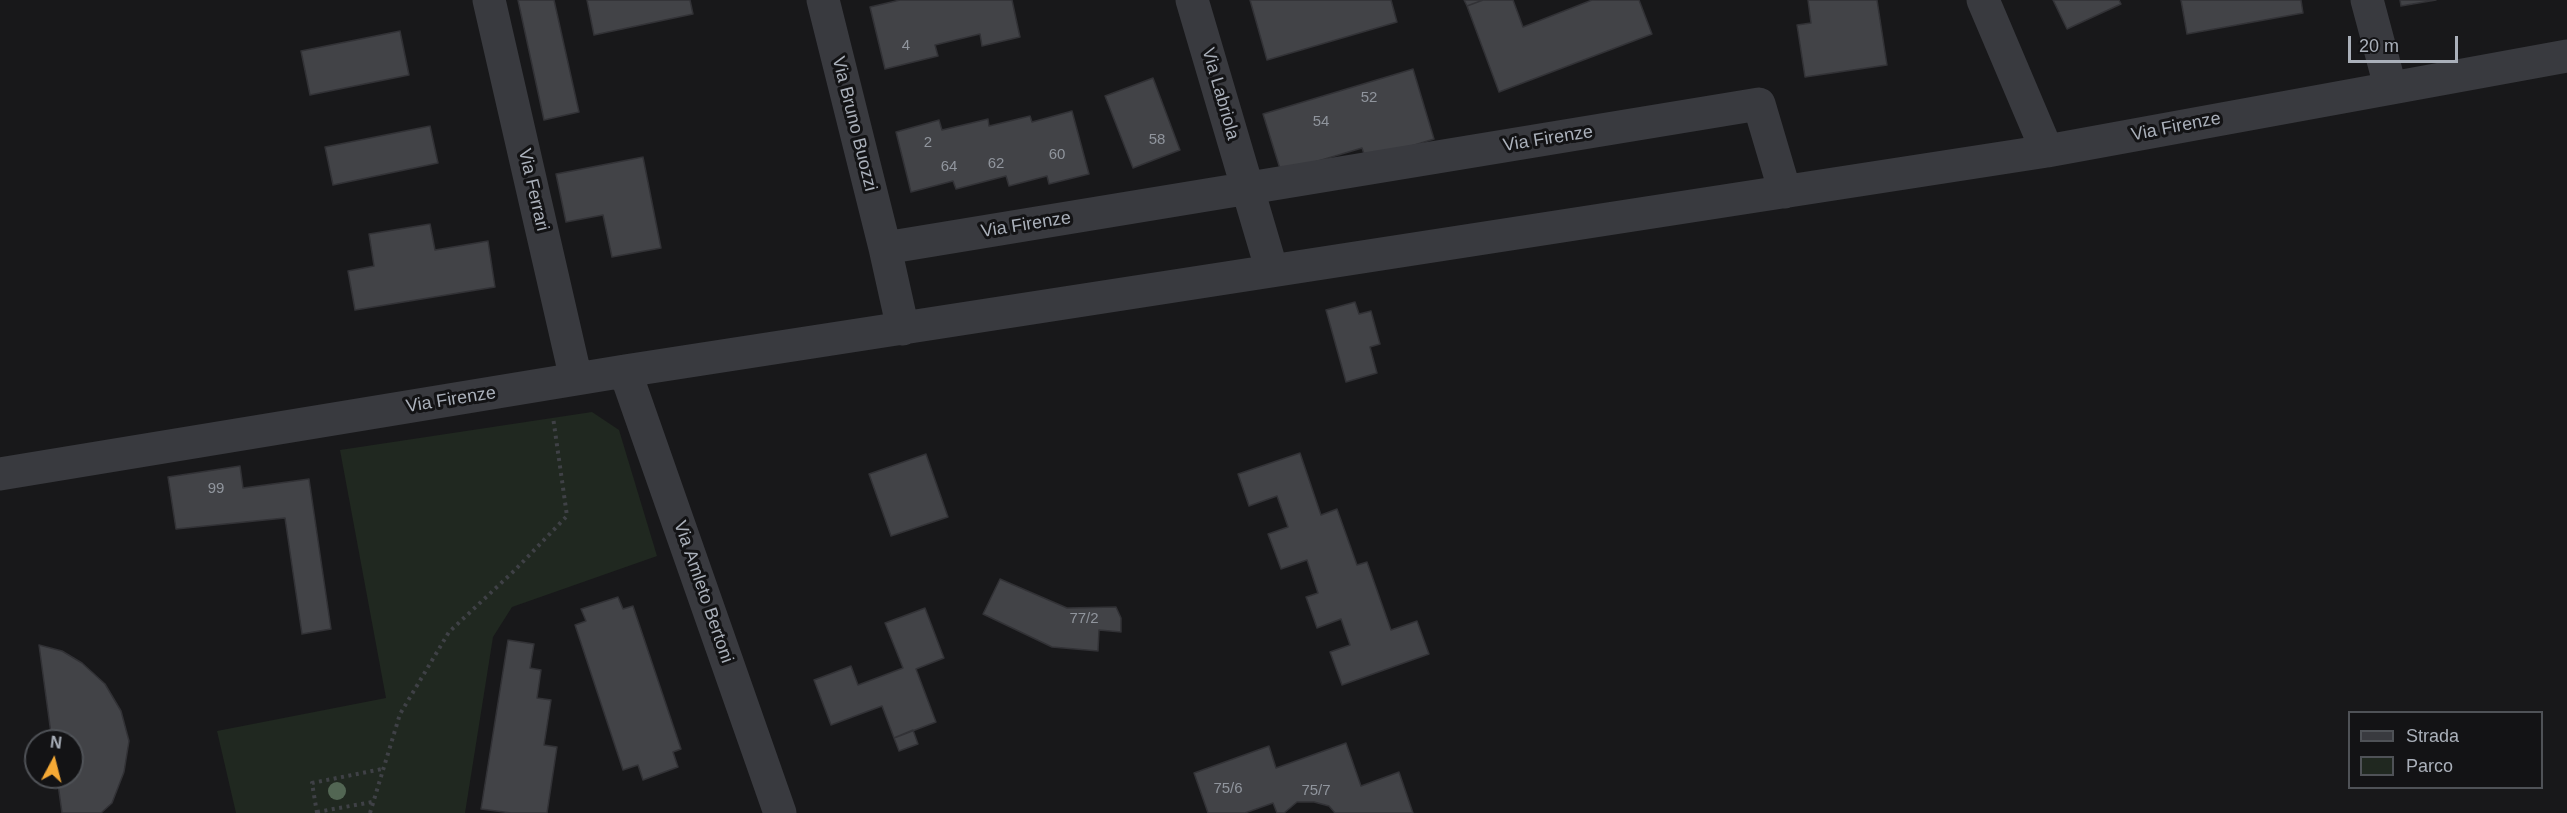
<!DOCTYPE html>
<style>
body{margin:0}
#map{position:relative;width:2567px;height:813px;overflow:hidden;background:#18181a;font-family:Arial,sans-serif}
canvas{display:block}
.legend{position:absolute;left:2348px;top:711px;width:195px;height:78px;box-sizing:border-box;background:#131315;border:2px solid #4f5257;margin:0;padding:8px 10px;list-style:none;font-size:18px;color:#aab0ba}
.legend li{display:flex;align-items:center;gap:12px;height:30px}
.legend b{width:30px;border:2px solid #4f5257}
.north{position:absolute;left:24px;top:729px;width:60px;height:60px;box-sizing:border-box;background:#131315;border:2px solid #4f5257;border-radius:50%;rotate:7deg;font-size:16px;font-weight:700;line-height:24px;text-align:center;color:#aab0ba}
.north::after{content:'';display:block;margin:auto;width:21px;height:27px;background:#f5a935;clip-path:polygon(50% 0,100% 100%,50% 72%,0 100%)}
.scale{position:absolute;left:2348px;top:36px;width:110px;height:27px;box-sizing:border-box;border:3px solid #aab0ba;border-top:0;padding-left:8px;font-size:18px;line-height:21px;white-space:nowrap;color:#aab0ba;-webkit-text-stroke:4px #131315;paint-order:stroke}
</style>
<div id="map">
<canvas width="2567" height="813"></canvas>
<ul class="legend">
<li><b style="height:8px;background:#393a3f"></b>Strada</li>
<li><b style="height:16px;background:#202820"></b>Parco</li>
</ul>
<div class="north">N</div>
<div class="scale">20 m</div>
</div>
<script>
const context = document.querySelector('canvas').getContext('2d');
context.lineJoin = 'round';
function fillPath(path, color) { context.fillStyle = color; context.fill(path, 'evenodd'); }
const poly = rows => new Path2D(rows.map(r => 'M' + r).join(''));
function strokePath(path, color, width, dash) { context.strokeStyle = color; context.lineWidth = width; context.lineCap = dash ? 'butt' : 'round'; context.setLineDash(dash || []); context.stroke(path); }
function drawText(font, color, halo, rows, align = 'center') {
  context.font = font + ' Arial,sans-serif'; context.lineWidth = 6; context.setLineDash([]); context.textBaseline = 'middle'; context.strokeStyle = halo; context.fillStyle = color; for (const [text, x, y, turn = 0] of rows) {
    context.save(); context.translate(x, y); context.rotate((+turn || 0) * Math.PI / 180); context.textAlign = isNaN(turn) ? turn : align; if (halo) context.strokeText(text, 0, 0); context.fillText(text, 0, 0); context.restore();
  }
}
const green = poly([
 [592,412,619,430,657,556,512,607,493,637,465,813,236,813,217,731,386,698,340,450]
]);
const building = poly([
 [518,0,554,0,579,112,544,120,518,0],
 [587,0,690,0,693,14,594,35,587,0],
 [900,0,1012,0,1020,37,982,46,980,34,935,45,938,56,885,69,870,7,900,0],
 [1250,0,1391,0,1397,22,1267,60,1250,0],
 [1464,0,1483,0,1467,6,1464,0],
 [1483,0,1513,0,1523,27,1592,0,1639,0,1652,34,1499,92,1467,6,1483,0],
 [1808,0,1877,0,1887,65,1805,77,1797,25,1811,23,1808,0],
 [2053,0,2119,0,2121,4,2067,29,2053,0],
 [2181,0,2301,0,2303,13,2187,34,2181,0],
 [2400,0,2436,0,2401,6,2400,0],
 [400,31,409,75,310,95,301,51,400,31],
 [1413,69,1434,139,1366,160,1362,148,1281,172,1263,114,1413,69],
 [1153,78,1180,150,1133,168,1105,96,1153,78],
 [1072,111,1089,174,1049,184,1047,176,1009,186,1006,176,956,189,953,181,911,192,896,132,939,120,942,130,988,119,989,126,1030,116,1032,122,1072,111],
 [430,126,438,163,333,185,325,147,430,126],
 [643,157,661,248,612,257,603,215,566,222,556,174,643,157],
 [430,224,435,250,488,241,495,287,355,310,348,271,374,266,369,234,430,224],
 [1355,302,1359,314,1371,311,1380,344,1370,347,1377,373,1346,382,1326,310,1355,302],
 [1300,453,1321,515,1337,509,1357,565,1367,562,1391,630,1417,621,1429,654,1342,685,1330,652,1350,645,1341,619,1317,628,1306,597,1318,593,1307,560,1281,569,1268,534,1288,527,1277,496,1249,506,1238,474,1300,453],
 [926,454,948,517,891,536,869,474,926,454],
 [240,466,243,488,309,479,331,629,302,634,285,518,176,529,168,477,240,466],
 [1000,579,1067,608,1116,607,1121,618,1121,632,1099,630,1098,651,1052,647,983,614,1000,579],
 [618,597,623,609,633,606,681,749,673,752,678,767,643,780,638,765,623,770,575,625,586,621,581,609,618,597],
 [925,608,944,658,916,669,936,722,894,738,882,706,831,725,814,680,851,666,858,685,903,668,885,623,925,608],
 [508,640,534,644,530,668,541,670,537,698,551,700,544,745,557,747,547,813,511,813,481,809,508,640],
 [39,645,62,651,82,663,105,684,121,711,129,741,124,772,112,803,101,813,62,813,57,777,72,777,72,741,52,741,39,645],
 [913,730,918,744,899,751,894,738,913,730],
 [1346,743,1361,786,1399,772,1413,813,1335,813,1329,806,1314,802,1297,802,1284,813,1277,813,1273,803,1245,813,1208,813,1194,773,1269,746,1276,768,1346,743]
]);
const path = poly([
 [317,812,372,802],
 [317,813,312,783,382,769],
 [370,813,400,714,449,632,515,570,567,516,553,417]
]);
const minor = poly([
 [489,0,576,379],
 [823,0,885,248,903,329],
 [1192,0,1272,271],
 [1983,0,2047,151],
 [2367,0,2390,86],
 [885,248,1759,104,1785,192],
 [625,371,780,813],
 [0,474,625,371,2047,151,2567,56]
]);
const trees = [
 [337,791]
];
const numberNames = [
 ["4",906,46],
 ["52",1369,98],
 ["54",1321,122],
 ["58",1157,140],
 ["2",928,143],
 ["60",1057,155],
 ["62",996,164],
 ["64",949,167],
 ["99",216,489],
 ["77/2",1084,619],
 ["75/6",1228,789],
 ["75/7",1316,791]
];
const streetNames = [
 ["Via Labriola",1220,94,74],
 ["Via Bruno Buozzi",854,124,76],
 ["Via Firenze",2176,127,-11],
 ["Via Firenze",1548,139,-9],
 ["Via Ferrari",533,190,77],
 ["Via Firenze",1026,225,-9],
 ["Via Firenze",451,400,-9],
 ["Via Amleto Bertoni",703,592,71]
];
fillPath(green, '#202820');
fillPath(building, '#424347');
strokePath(building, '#323236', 1.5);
strokePath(path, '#3f4146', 4, [3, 4.5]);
strokePath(minor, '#393a3f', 33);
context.fillStyle = '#526653';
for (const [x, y] of trees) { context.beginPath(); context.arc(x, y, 9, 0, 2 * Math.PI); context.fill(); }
drawText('15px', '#90959d', null, numberNames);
drawText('18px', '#aab0ba', '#131315', streetNames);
</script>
